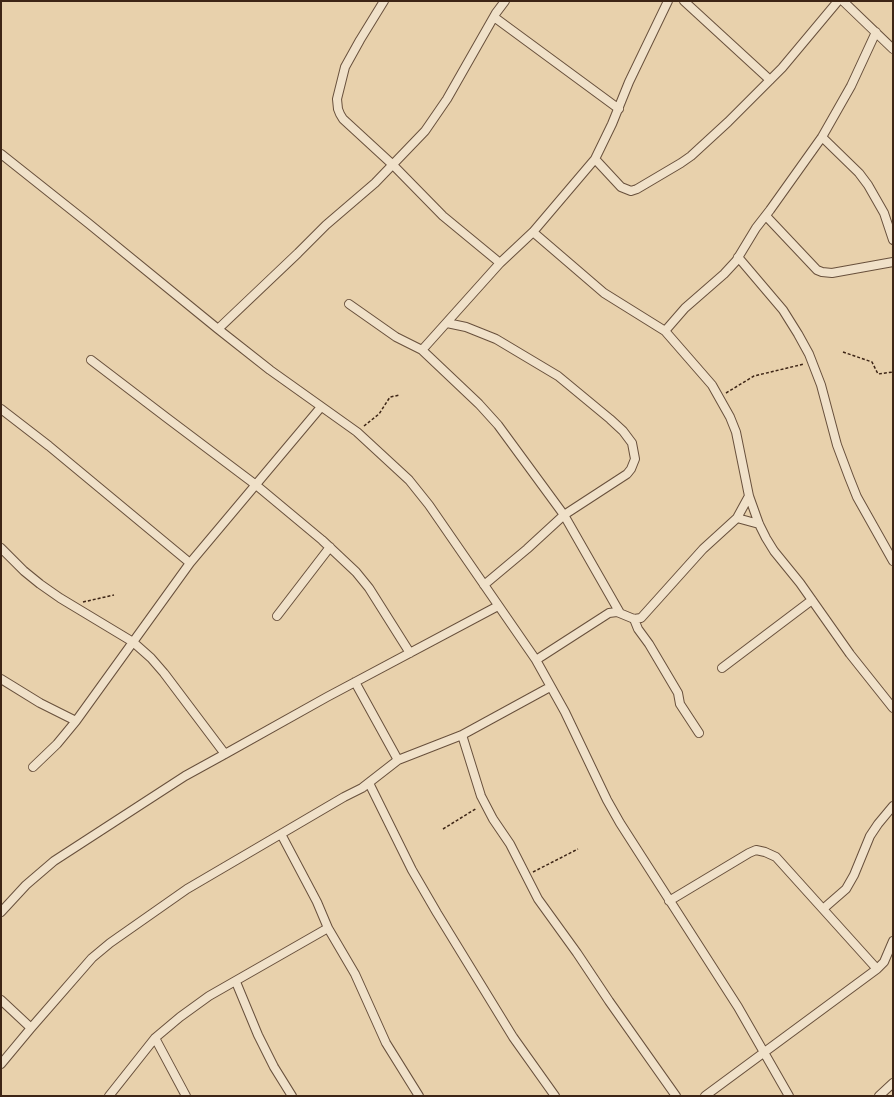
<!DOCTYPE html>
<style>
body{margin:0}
#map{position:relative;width:894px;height:1097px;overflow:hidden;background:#e8d1ac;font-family:"IM FELL French Canon",serif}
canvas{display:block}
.frame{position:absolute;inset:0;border:2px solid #3d2516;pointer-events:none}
</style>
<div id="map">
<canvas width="894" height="1097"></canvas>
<div class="frame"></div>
</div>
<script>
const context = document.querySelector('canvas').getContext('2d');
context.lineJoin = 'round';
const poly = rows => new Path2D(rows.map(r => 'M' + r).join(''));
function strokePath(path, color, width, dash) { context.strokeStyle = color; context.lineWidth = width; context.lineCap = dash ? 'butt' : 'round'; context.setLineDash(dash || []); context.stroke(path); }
const path = poly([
 [843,352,872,362,878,374,893,372],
 [726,393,754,376,804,364],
 [364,426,379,414,390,397,400,395],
 [83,602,114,595],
 [443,829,477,808],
 [533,872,578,849]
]);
const street = poly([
 [384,1,360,40,345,67,337,99,338,109,340,114,343,119,393,165,443,216,500,263],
 [684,1,770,80],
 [843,1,893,49],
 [494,17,619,109],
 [822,137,859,173,868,185,884,213,893,240],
 [1,154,88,223,218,329,270,370,357,432,409,480,429,505,536,660,565,712,607,800,620,823,738,1007,789,1096],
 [595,159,621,187,631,191,637,189,681,163,691,156,728,122,782,68,838,1],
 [766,216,817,270,822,272,832,273,893,262],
 [533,232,604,293,665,331,685,308,724,274,736,261,756,228,770,210,822,137,851,86,876,32],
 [738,257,783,310,798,334,809,354,821,385,837,445,849,477,857,497,893,561],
 [349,304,396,337,422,350,500,263,533,232,595,159,612,124,629,82,668,1],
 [447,323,466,327,496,339,558,376,610,419,623,431,632,443,635,459,631,469,627,474,564,515,620,613],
 [218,329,298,253,326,225,375,183,425,131,447,99,496,13,505,1],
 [665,331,712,385,730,417,736,432,749,496,759,524,766,538,774,551,800,583,850,654,893,708],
 [422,350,479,404,498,425,564,515,527,549,484,585],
 [91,360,167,418,256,485,322,540,356,572,369,588,410,653],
 [1,409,49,446,190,563],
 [737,518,759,524],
 [1,548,24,571,40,584,60,598,133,642,151,658,164,673,225,754],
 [277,616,330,547],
 [634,619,638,629,649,644,678,693,680,704,699,733],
 [536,660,609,613,617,612,634,619,641,618,703,549,737,518,749,496],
 [722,668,812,600],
 [1,679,40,703,76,721],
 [355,682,398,760],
 [462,735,481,796,493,819,510,844,538,899,577,953,609,1001,676,1096],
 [33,767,57,744,76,721,190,563,321,407],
 [369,783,412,870,437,913,513,1037,555,1096],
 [281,834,317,902,328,928,355,974,386,1043,419,1096],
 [669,901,749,853,756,850,765,852,776,857,877,969],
 [823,909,846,889,854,875,870,836,878,824,893,806],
 [1,912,26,885,54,861,185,776,225,754,327,697,498,606],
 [236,982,258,1035,274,1067,292,1096],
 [1,1000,31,1028],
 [155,1038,186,1096],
 [1,1064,31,1028,92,958,110,943,187,889,344,797,362,788,398,760,462,735,550,687],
 [109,1096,155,1038,180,1017,209,996,328,928],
 [705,1096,877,969,884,962,893,941],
 [879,1096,893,1083]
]);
strokePath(street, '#68503c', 10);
strokePath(path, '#3d2516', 1.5, [3, 2]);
strokePath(street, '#f0e1c9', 8);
</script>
